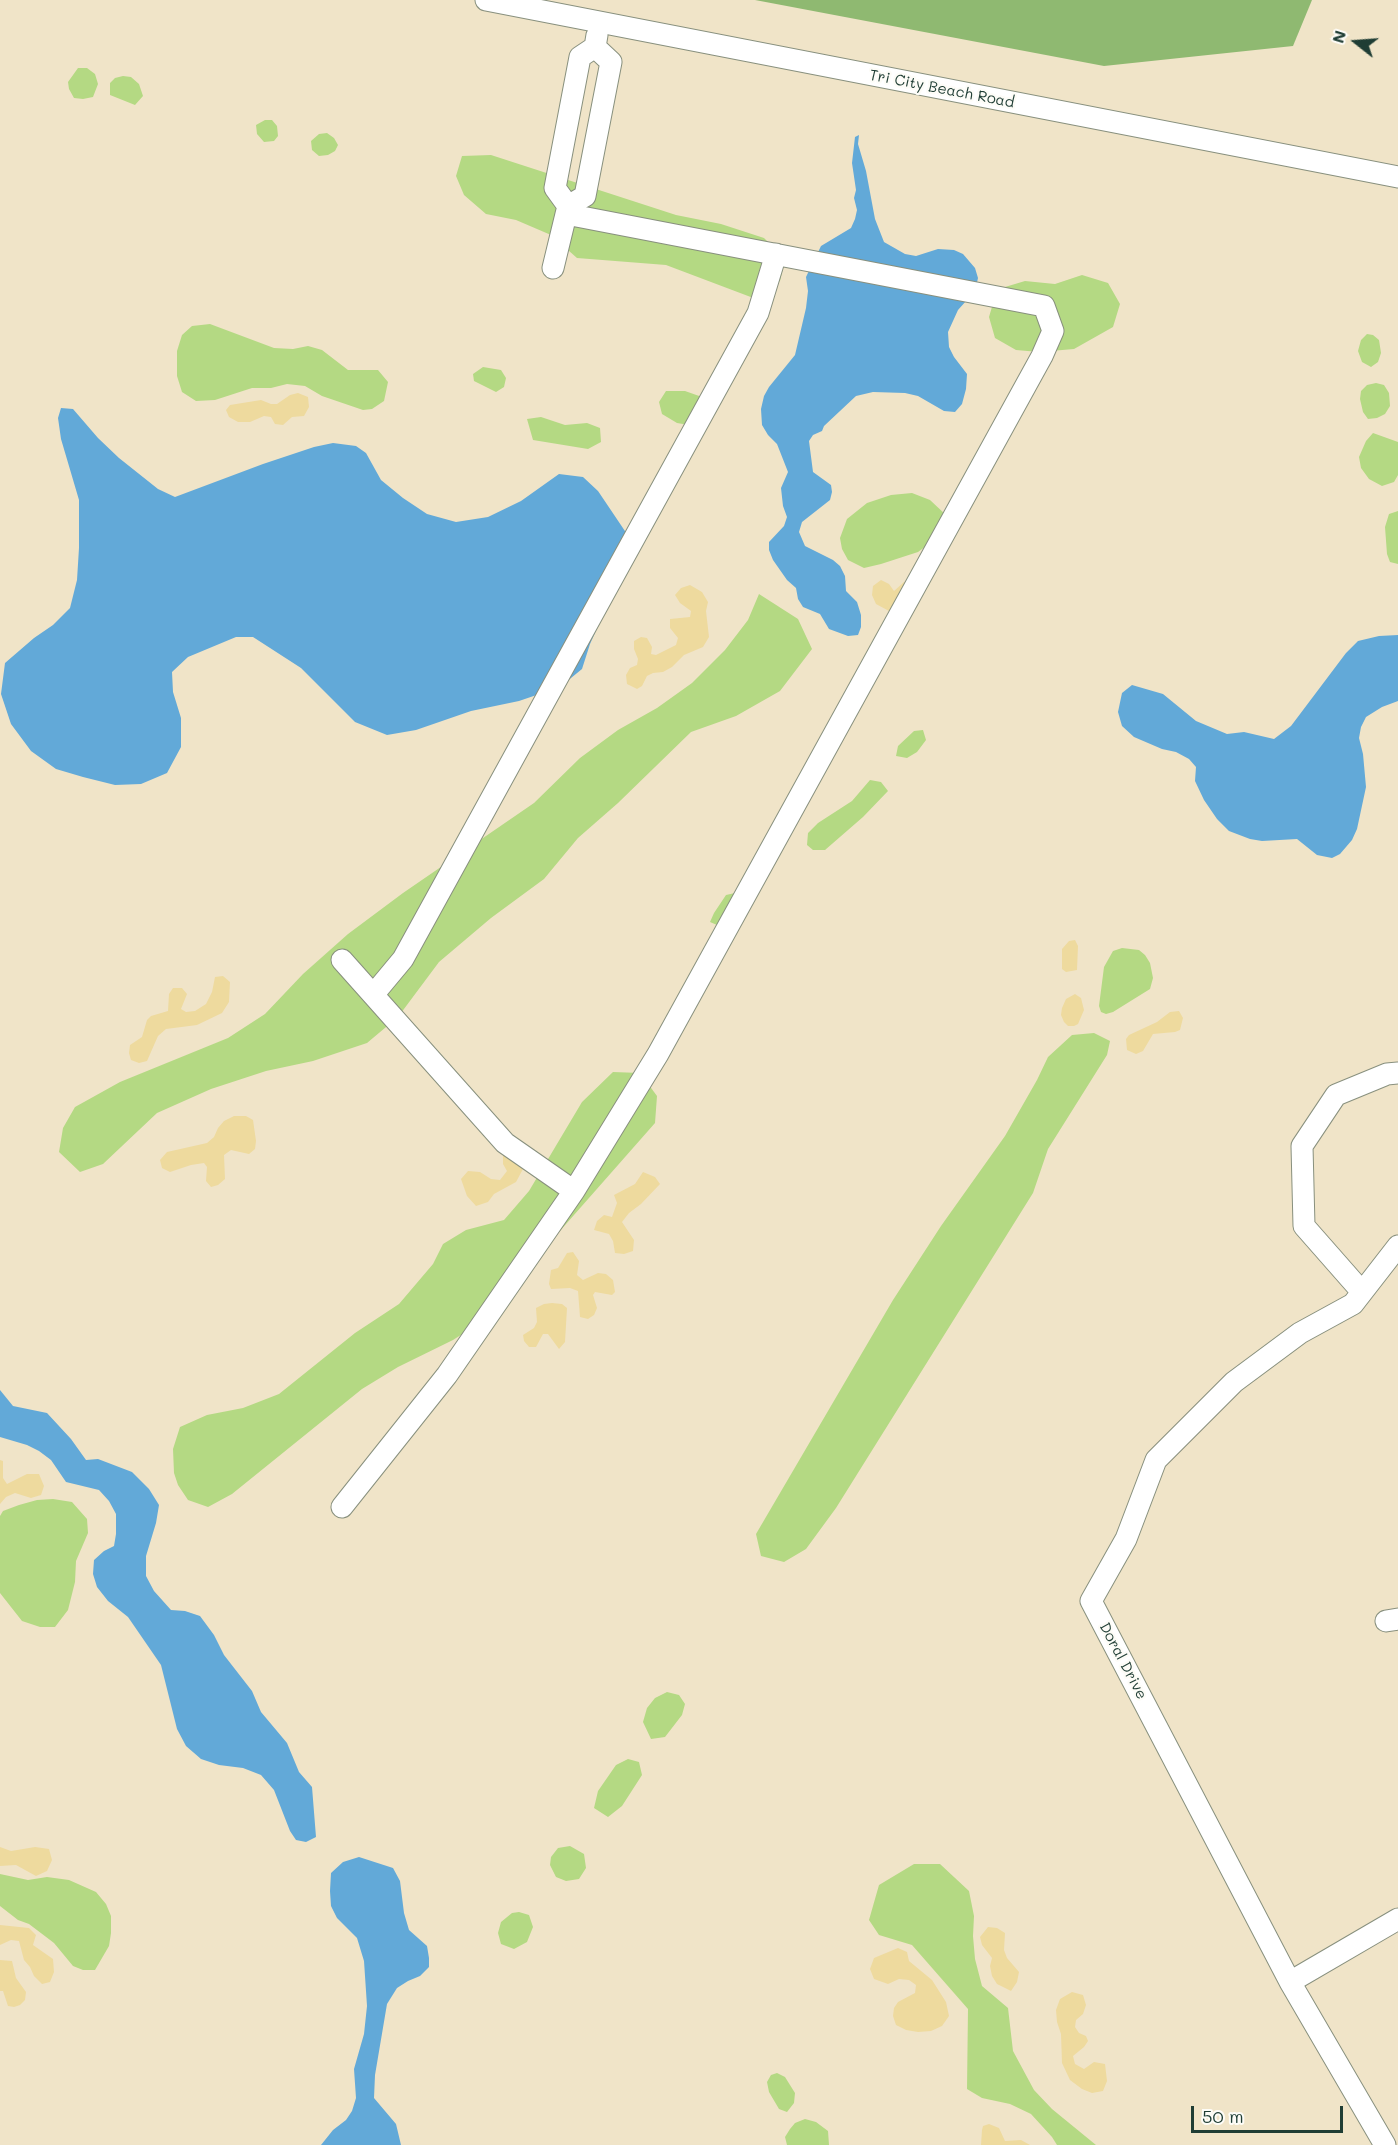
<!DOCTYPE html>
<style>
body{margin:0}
#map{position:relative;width:1398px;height:2145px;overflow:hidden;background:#f0e4c8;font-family:Mali,sans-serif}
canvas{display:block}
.north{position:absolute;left:1326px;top:12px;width:60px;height:60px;-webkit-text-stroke:4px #fdfcf7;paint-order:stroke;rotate:287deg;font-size:16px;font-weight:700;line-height:24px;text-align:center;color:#1f3d34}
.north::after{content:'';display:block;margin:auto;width:21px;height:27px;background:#1f3d34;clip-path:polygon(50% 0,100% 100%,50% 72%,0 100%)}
.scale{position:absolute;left:1191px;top:2106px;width:152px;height:27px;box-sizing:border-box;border:3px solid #1f3d34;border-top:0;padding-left:8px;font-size:18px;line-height:21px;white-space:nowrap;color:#1f3d34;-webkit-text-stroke:4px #fdfcf7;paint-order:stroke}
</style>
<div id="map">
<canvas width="1398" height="2145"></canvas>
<div class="north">N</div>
<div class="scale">50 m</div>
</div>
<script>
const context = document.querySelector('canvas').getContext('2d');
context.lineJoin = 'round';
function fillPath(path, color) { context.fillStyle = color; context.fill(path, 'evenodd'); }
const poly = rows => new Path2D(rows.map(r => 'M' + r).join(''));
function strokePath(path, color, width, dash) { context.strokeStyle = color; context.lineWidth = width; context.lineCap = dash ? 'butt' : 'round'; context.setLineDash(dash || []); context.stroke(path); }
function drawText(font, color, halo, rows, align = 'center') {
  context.font = font + ' Mali,sans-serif'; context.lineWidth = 4.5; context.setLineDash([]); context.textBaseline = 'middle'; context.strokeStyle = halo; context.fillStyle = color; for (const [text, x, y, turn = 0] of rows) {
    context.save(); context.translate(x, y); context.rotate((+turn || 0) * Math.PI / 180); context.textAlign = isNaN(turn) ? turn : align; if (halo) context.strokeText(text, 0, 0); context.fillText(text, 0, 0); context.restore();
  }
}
const green = poly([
 [78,68,87,68,95,74,98,84,93,97,83,99,74,98,69,89,68,82],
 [123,76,131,77,139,84,143,96,135,105,110,95,110,83,115,78],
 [265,120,272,120,277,126,278,136,274,141,264,142,257,134,256,125],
 [327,133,334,138,338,145,335,151,328,155,319,156,312,150,311,141,319,134],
 [491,155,676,215,721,224,764,238,785,259,780,281,756,299,666,265,577,258,551,235,516,220,486,214,464,195,456,176,462,156],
 [1082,275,1108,283,1120,304,1113,327,1074,349,1039,352,1016,350,995,338,989,317,994,300,1005,287,1025,281,1055,284],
 [210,324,274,348,293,349,308,346,322,350,348,370,378,370,388,382,384,401,372,409,363,410,322,396,305,386,287,384,271,388,252,388,215,400,196,401,182,392,177,376,177,351,182,335,192,326],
 [1367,334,1373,335,1379,340,1381,353,1378,362,1371,367,1362,362,1358,351,1361,340],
 [483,367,501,370,506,378,504,387,496,392,474,381,473,374],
 [1376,383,1384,385,1389,393,1390,406,1385,414,1377,418,1368,419,1363,412,1360,399,1361,391,1367,385],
 [666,391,685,391,702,397,695,426,677,423,662,414,659,402],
 [541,417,565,425,587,423,600,428,601,442,588,449,533,440,527,419],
 [1373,433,1398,442,1398,475,1394,482,1382,486,1369,479,1361,468,1359,457,1366,441],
 [912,493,930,500,946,515,937,538,918,552,881,564,864,568,848,560,842,549,840,538,847,519,867,503,891,495],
 [1398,511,1398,564,1390,562,1387,554,1385,527,1389,514],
 [759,594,798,619,812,649,780,691,736,716,691,732,618,803,578,838,544,879,491,918,439,962,398,1017,367,1043,313,1061,266,1071,211,1089,157,1113,103,1164,80,1172,59,1152,63,1128,75,1107,120,1082,228,1038,265,1014,303,974,348,934,403,893,534,803,580,758,618,730,657,708,692,683,725,650,748,620],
 [923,730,926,740,917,752,907,758,896,756,898,746,914,731],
 [870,780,881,782,888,791,863,817,825,850,813,850,807,845,808,833,818,823,852,801],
 [735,893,724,924,717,925,710,922,714,913,726,895],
 [1122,948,1139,950,1145,955,1150,963,1153,978,1150,989,1113,1012,1106,1014,1101,1012,1099,1006,1104,967,1113,951],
 [1094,1033,1110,1041,1107,1055,1048,1149,1033,1193,836,1508,806,1549,784,1562,761,1556,756,1534,893,1300,941,1226,1005,1136,1037,1080,1048,1057,1072,1035],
 [613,1072,640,1073,657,1096,655,1123,478,1324,453,1340,398,1367,362,1389,232,1494,208,1507,188,1500,178,1485,174,1473,173,1449,180,1427,207,1415,243,1408,279,1394,355,1333,399,1304,433,1264,443,1244,466,1230,504,1220,529,1191,582,1102],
 [53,1499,72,1502,87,1519,88,1533,76,1561,75,1582,68,1610,55,1627,40,1627,22,1621,0,1593,0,1516,3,1511,19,1505,37,1500],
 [667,1692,679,1695,685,1704,682,1715,665,1737,651,1739,643,1722,647,1708,655,1698],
 [628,1759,639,1762,642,1775,622,1806,608,1817,594,1808,598,1791,616,1765],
 [570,1846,584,1854,586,1868,579,1879,566,1881,556,1877,550,1865,551,1857,558,1848],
 [914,1864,940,1864,969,1891,974,1916,973,1936,975,1959,982,1986,1008,2008,1013,2051,1034,2090,1052,2109,1096,2145,1057,2145,1052,2137,1031,2114,1010,2104,982,2098,967,2089,968,2009,912,1945,879,1935,869,1920,879,1885],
 [0,1874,28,1880,47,1877,69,1880,96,1892,106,1904,111,1916,111,1933,109,1946,95,1970,83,1970,73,1966,54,1943,29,1924,18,1920,0,1906],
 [519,1912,529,1915,533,1927,527,1942,514,1949,501,1944,498,1933,501,1922,512,1913],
 [777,2073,785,2077,795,2093,794,2103,787,2112,779,2109,769,2092,767,2082,771,2075],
 [805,2119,816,2122,828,2131,829,2145,787,2145,785,2137,790,2129,795,2123]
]);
const forest = poly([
 [755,0,1312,0,1293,46,1104,66]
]);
const sand = poly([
 [298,393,308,397,309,407,304,416,292,417,283,425,275,424,271,417,264,416,250,422,238,422,229,417,226,410,230,405,261,400,271,404,277,404,290,395],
 [881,580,889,584,894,591,904,582,910,580,902,609,889,611,876,604,872,595,873,586],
 [690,585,702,592,708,602,706,611,709,637,703,647,684,655,672,667,663,672,653,673,647,676,642,686,637,689,627,684,626,675,630,668,637,665,638,659,634,649,634,641,641,637,647,638,652,647,651,654,656,655,676,645,678,638,670,628,670,619,690,617,691,611,680,603,675,595,681,588],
 [1075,940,1078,946,1077,970,1066,972,1062,969,1062,949,1069,941],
 [223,976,230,982,229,1002,222,1013,197,1025,166,1029,158,1036,147,1061,139,1063,131,1060,129,1053,130,1045,142,1037,147,1020,151,1016,168,1011,169,994,173,988,182,988,187,994,181,1009,186,1012,195,1011,206,1004,212,992,215,977],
 [1075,994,1081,998,1084,1010,1078,1024,1074,1026,1068,1026,1064,1022,1061,1015,1062,1008,1066,999],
 [1179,1011,1183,1018,1180,1030,1175,1032,1153,1034,1143,1051,1136,1054,1127,1050,1126,1039,1129,1035,1157,1022,1170,1012],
 [234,1116,246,1116,253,1120,256,1141,255,1149,249,1154,231,1150,224,1155,225,1179,218,1185,211,1187,206,1181,207,1167,204,1163,191,1165,170,1172,162,1168,160,1160,167,1152,207,1143,214,1137,218,1128,224,1121],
 [508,1149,519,1155,523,1169,516,1182,494,1194,488,1202,476,1206,467,1196,461,1179,468,1171,480,1172,491,1179,500,1180,507,1171,503,1164,503,1154],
 [643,1172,655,1177,660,1184,641,1204,629,1213,622,1222,634,1240,633,1251,624,1254,615,1253,613,1241,609,1234,594,1230,597,1221,604,1215,612,1217,617,1203,614,1195,635,1184],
 [573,1252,579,1261,577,1275,583,1280,598,1273,606,1274,613,1280,615,1292,612,1295,595,1292,593,1295,597,1308,594,1315,588,1319,580,1317,578,1291,570,1288,551,1289,549,1284,551,1270,558,1268,567,1253],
 [552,1303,562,1304,567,1308,565,1342,559,1349,548,1334,543,1334,536,1347,529,1347,524,1341,523,1335,534,1328,537,1322,536,1308,544,1304],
 [0,1460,3,1461,3,1478,7,1484,27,1474,39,1474,44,1486,41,1495,31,1498,15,1493,6,1497,0,1504],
 [0,1847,11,1851,35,1847,49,1849,52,1860,47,1871,36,1876,16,1865,0,1866],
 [0,1925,29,1928,36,1935,33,1945,53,1959,54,1972,50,1982,42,1984,34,1976,30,1967,24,1960,19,1941,11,1940,0,1945],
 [988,1927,997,1928,1005,1933,1004,1950,1007,1958,1019,1972,1017,1982,1011,1991,997,1984,992,1976,990,1966,992,1958,982,1945,980,1937],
 [898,1948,907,1952,909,1961,932,1980,946,2002,949,2016,942,2026,931,2031,918,2032,906,2030,896,2025,893,2016,894,2008,898,2002,915,1993,916,1985,909,1980,899,1979,888,1984,874,1979,870,1969,874,1958],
 [0,1960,12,1961,16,1978,26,1992,25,2000,20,2005,14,2007,8,2006,3,1991,0,1991],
 [1072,1992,1083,1995,1086,2005,1083,2014,1076,2020,1075,2027,1079,2033,1086,2036,1088,2041,1084,2047,1073,2056,1075,2064,1084,2069,1094,2062,1105,2064,1107,2081,1103,2091,1092,2093,1082,2089,1070,2080,1062,2063,1061,2034,1057,2022,1056,2010,1060,1999],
 [989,2124,999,2128,1005,2141,1021,2140,1030,2145,981,2145,982,2130,983,2126]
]);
const water = poly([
 [859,135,858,144,866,171,875,219,884,242,905,254,916,256,938,249,954,250,963,254,975,268,978,278,975,291,958,310,948,332,949,347,954,357,967,374,966,389,962,404,955,412,944,411,918,396,905,393,873,392,856,396,824,426,822,431,813,435,809,441,813,472,831,485,832,492,830,500,802,522,799,532,805,546,833,560,840,566,845,576,846,591,857,602,861,615,861,627,858,635,848,636,829,629,820,614,803,607,798,599,796,588,787,580,773,560,769,550,769,542,784,526,787,517,783,506,781,488,788,472,777,444,768,435,762,425,761,409,764,396,769,387,795,355,806,308,808,291,806,277,821,246,851,228,855,219,857,210,854,198,856,190,852,163,855,137],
 [61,408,73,409,98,438,119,458,158,489,175,497,263,464,314,447,333,443,356,446,366,453,381,480,403,498,427,514,456,522,488,517,521,501,559,474,583,477,598,491,631,540,626,563,590,644,582,669,560,687,519,701,471,711,416,730,387,735,355,722,301,668,253,637,236,637,188,657,172,672,173,692,181,718,181,747,167,773,141,784,115,785,83,777,56,769,31,751,11,724,1,694,5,663,34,638,53,625,70,608,77,580,79,548,79,500,61,439,58,418],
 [1398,635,1398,701,1382,707,1366,717,1361,727,1359,738,1363,754,1366,787,1357,829,1352,840,1340,854,1332,858,1317,855,1297,839,1262,841,1250,839,1229,831,1217,819,1204,800,1195,781,1196,767,1189,759,1176,752,1162,749,1134,737,1122,726,1118,712,1122,693,1132,685,1163,694,1196,721,1227,734,1244,732,1274,739,1291,726,1346,653,1358,641,1379,636],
 [0,1390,13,1406,47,1413,71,1439,86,1460,98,1459,132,1472,149,1489,159,1505,156,1523,146,1556,146,1576,154,1591,171,1610,185,1611,200,1616,214,1635,224,1655,252,1691,261,1712,287,1743,299,1772,312,1787,316,1837,306,1842,296,1840,290,1831,274,1790,261,1775,243,1768,219,1765,201,1759,186,1746,177,1729,161,1665,128,1617,108,1601,97,1587,93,1574,94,1560,104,1551,114,1546,116,1534,116,1514,109,1501,99,1490,66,1482,51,1460,39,1451,27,1445,0,1437],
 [359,1857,393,1868,400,1881,404,1913,409,1930,427,1946,429,1958,429,1967,420,1976,408,1981,397,1988,387,2004,375,2075,374,2098,396,2124,401,2145,321,2145,333,2130,346,2120,352,2111,356,2098,354,2069,364,2034,367,2006,364,1961,357,1938,337,1918,331,1906,330,1891,331,1873,343,1862]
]);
const minor = poly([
 [486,0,1398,177],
 [568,206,555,188,580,57,595,47,597,35],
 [553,268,568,206,585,196,611,62,595,47],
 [342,960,505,1143,574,1191],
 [373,995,403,959,758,313,776,254],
 [1362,1292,1304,1226,1302,1146,1336,1095,1387,1074,1398,1073],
 [342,1507,447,1375,574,1191,658,1054,1042,356,1053,331,1044,306,566,214],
 [1386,1621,1398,1619],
 [1290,1982,1398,1919],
 [1385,2145,1290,1982,1091,1601,1126,1539,1156,1460,1234,1382,1300,1333,1353,1304,1398,1246]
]);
const streetNames = [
 ["Tri City Beach Road",942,89,11],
 ["Doral Drive",1123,1661,62]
];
fillPath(green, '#b4d983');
fillPath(forest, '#8fb971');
fillPath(sand, '#eeda9e');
fillPath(water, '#62a9d8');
strokePath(minor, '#88907e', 23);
strokePath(minor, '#fff', 21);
drawText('15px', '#1f3d34', '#fdfcf7', streetNames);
</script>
